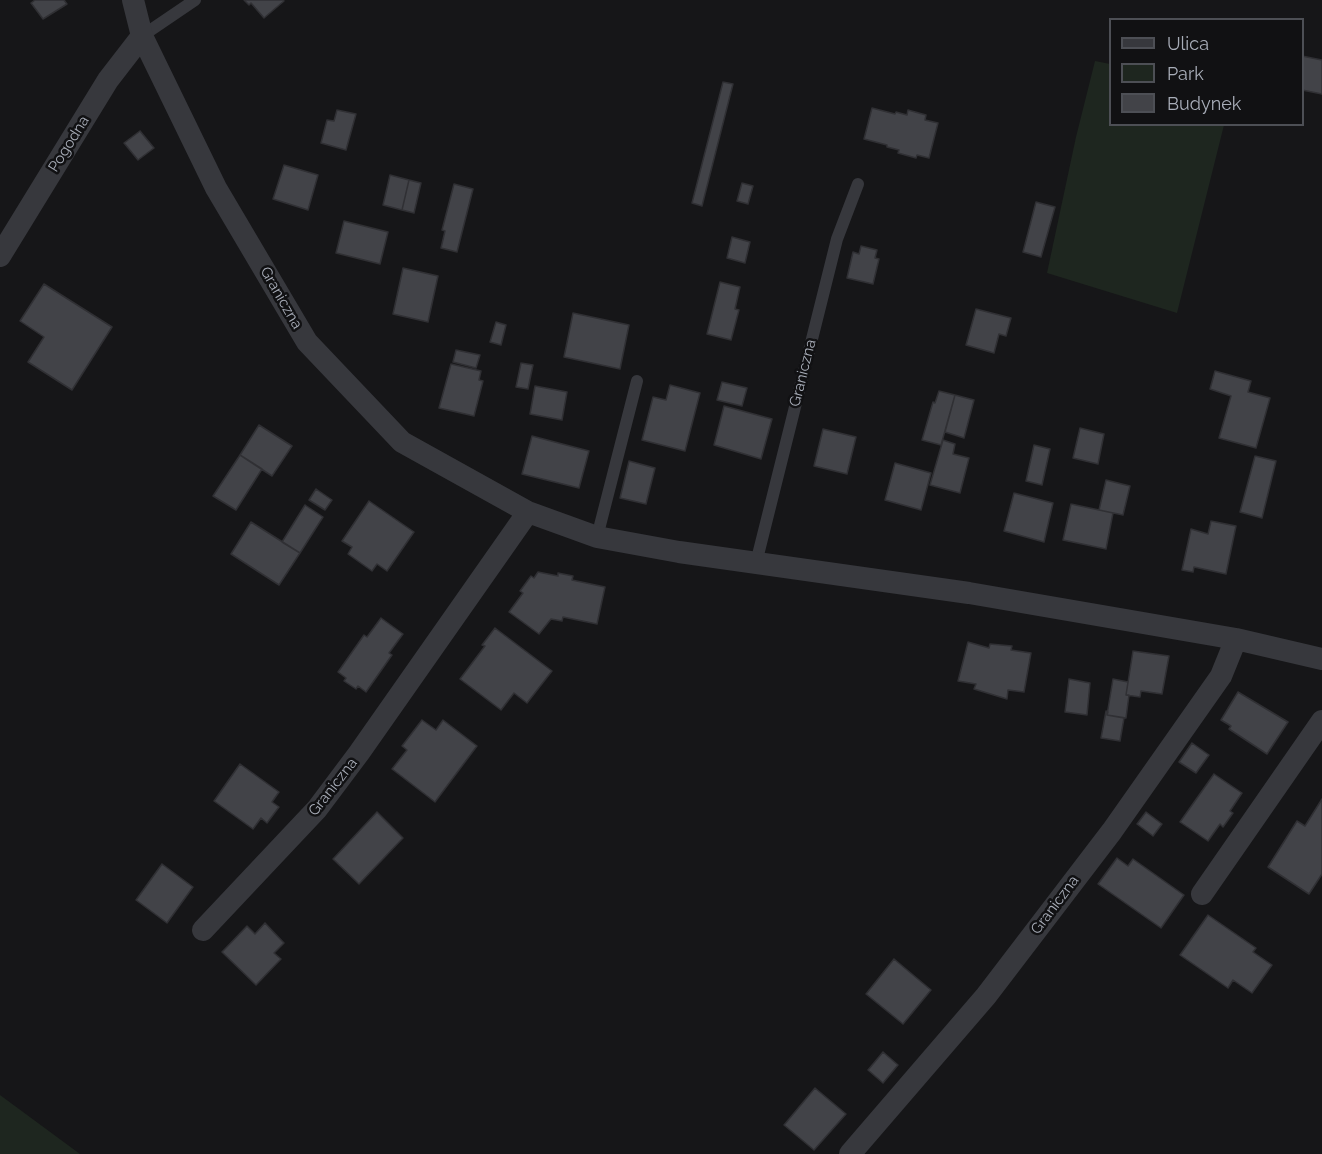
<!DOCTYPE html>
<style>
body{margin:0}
#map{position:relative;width:1322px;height:1154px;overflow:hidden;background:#161618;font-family:Raleway,sans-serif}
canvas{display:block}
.legend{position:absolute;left:1109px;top:18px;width:195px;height:108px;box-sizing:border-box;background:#111113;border:2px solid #4d4f55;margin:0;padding:8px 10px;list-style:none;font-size:18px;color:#a8adb8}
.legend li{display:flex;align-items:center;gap:12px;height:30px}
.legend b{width:30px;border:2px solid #4d4f55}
</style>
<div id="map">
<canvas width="1322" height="1154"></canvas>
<ul class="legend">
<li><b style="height:8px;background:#37383d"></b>Ulica</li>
<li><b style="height:16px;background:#1e261f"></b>Park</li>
<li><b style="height:16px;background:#424348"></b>Budynek</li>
</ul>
</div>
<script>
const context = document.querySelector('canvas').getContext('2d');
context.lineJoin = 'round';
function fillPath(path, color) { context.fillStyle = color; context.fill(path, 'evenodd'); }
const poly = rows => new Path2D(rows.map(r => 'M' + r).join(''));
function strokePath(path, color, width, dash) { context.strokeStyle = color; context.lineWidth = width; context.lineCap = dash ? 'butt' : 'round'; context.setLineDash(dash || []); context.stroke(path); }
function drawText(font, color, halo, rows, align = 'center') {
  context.font = font + ' Raleway,sans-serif'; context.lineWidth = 5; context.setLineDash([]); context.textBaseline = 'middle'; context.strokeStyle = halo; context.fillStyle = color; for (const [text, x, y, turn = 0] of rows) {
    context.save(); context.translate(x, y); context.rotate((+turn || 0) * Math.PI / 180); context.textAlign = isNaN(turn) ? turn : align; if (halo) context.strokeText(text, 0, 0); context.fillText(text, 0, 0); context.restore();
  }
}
const green = poly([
 [1095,61,1110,64,1110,124,1224,125,1177,313,1047,273,1076,137],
 [0,1095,80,1154,0,1154]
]);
const building = poly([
 [35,0,64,0,67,4,43,19,31,3,35,0],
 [244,0,283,0,284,1,264,18,251,3,249,5,244,0],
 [1302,56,1322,60,1322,94,1302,90,1302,56],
 [723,82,733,84,702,206,692,203,723,82],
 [872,108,895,114,896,112,907,115,908,110,926,115,925,120,938,123,929,158,917,155,916,158,898,153,899,150,887,147,887,145,864,139,872,108],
 [337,110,356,114,346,150,321,143,327,120,334,121,337,110],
 [140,131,154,148,138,160,124,143,140,131],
 [284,165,318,175,308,210,273,199,284,165],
 [390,175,409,180,402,210,383,205,390,175],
 [409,180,421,183,414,213,402,210,409,180],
 [742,183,753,186,748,204,737,201,742,183],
 [454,184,473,189,457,252,441,248,445,231,442,230,454,184],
 [1036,202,1055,207,1041,257,1023,252,1036,202],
 [344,221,388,232,380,264,336,253,344,221],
 [732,237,750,242,745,263,727,258,732,237],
 [861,246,877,250,875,258,879,259,873,284,847,278,853,252,859,254,861,246],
 [403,268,438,276,428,322,393,314,403,268],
 [720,282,740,287,735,309,739,310,731,340,707,334,720,282],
 [44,284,112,327,72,390,28,362,44,337,20,321,44,284],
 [976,309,1011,318,1006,336,999,334,994,353,966,345,976,309],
 [573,313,629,325,620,369,564,357,573,313],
 [496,322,506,325,501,345,490,342,496,322],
 [456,350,480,355,476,368,453,362,456,350],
 [521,363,533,365,528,389,516,387,521,363],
 [451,364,481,371,479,380,483,381,474,416,439,408,451,364],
 [1215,371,1251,381,1248,392,1270,398,1256,448,1219,438,1231,396,1210,389,1215,371],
 [722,382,747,388,742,406,717,400,722,382],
 [670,385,700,393,685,451,642,440,653,397,666,400,670,385],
 [535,386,567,392,562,420,530,414,535,386],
 [939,391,955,395,941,445,922,440,933,402,935,403,939,391],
 [955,395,974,400,964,438,945,432,955,395],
 [724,406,772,419,761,459,714,445,724,406],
 [259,425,292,446,272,476,240,455,259,425],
 [1080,428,1104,434,1098,464,1073,458,1080,428],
 [823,429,856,437,847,474,814,466,823,429],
 [532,436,589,451,579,488,522,474,532,436],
 [943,440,955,444,953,454,969,458,960,493,930,485,943,440],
 [1034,445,1050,449,1042,485,1026,481,1034,445],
 [240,455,262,469,236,510,213,496,240,455],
 [1255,456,1276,461,1262,518,1240,512,1255,456],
 [629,461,655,468,646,504,620,498,629,461],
 [895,463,931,473,921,510,885,500,895,463],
 [1106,480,1130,486,1123,515,1099,510,1106,480],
 [316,489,332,500,325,510,309,500,316,489],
 [1014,493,1053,503,1044,542,1004,531,1014,493],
 [369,501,414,532,387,571,377,564,372,571,348,554,352,547,342,541,369,501],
 [1071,504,1113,513,1106,549,1063,540,1071,504],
 [305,505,323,517,300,553,282,542,305,505],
 [1211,521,1236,526,1226,574,1194,567,1193,572,1182,570,1191,529,1208,534,1211,521],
 [251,522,300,553,279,585,231,554,251,522],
 [538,572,558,576,558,573,573,576,572,580,605,587,597,624,563,617,562,621,551,619,539,634,509,612,523,593,520,591,531,576,534,578,538,572],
 [381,618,403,634,389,653,392,655,366,692,358,686,356,689,344,681,346,678,338,672,364,635,367,637,381,618],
 [495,628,552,671,527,703,514,693,501,710,460,679,485,646,482,645,495,628],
 [968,642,989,648,990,644,1012,646,1011,650,1031,653,1024,692,1008,690,1007,699,974,689,976,684,958,681,968,642],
 [1133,651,1169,656,1162,694,1141,691,1140,697,1126,695,1133,651],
 [1069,679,1090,683,1087,715,1065,712,1069,679],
 [1113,679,1128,682,1126,695,1129,695,1126,718,1107,715,1113,679],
 [1238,692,1288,722,1267,754,1229,729,1231,726,1221,720,1238,692],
 [1106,711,1108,712,1107,715,1124,718,1120,741,1101,738,1106,711],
 [422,720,436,730,443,720,477,746,435,802,392,769,407,750,402,746,422,720],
 [1192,743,1209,755,1196,773,1179,762,1192,743],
 [240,764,279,792,272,802,279,807,267,823,261,818,253,829,214,801,240,764],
 [1214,774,1242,793,1230,811,1233,813,1223,827,1220,824,1208,841,1180,822,1214,774],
 [1322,799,1322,874,1309,894,1268,867,1297,821,1305,826,1322,799],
 [377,812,403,838,359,884,333,859,377,812],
 [1146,812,1162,824,1153,836,1137,824,1146,812],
 [1117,858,1128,866,1133,859,1184,895,1161,928,1098,884,1117,858],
 [162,864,193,887,167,923,136,900,162,864],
 [1208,915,1256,948,1253,952,1272,965,1252,993,1233,980,1228,988,1180,955,1208,915],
 [265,923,284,943,274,953,281,959,256,985,222,952,247,926,255,934,265,923],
 [894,959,931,990,903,1024,866,994,894,959],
 [883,1052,898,1065,883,1083,868,1070,883,1052],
 [815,1088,846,1114,814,1150,784,1125,815,1088]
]);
const lane = poly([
 [142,36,195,0],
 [597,537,637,381],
 [756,563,837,239,858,184]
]);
const street = poly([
 [133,0,142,36,216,188,307,342,402,442,528,512,597,537,679,552,969,593,1236,639,1322,659],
 [0,256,108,80,142,36],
 [1202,894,1322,721],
 [203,930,317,809,359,753,528,512],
 [850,1154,986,996,1112,831,1221,676,1236,639]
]);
const streetNames = [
 ["Pogodna",69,144,-58],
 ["Graniczna",281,298,60],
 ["Graniczna",803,373,-76],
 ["Graniczna",333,787,-52],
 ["Graniczna",1055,905,-53]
];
fillPath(green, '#1e261f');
fillPath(building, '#424348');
strokePath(building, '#303034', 1.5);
strokePath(lane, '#37383d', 12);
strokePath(street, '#37383d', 22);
drawText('15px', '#a8adb8', '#111113', streetNames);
</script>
